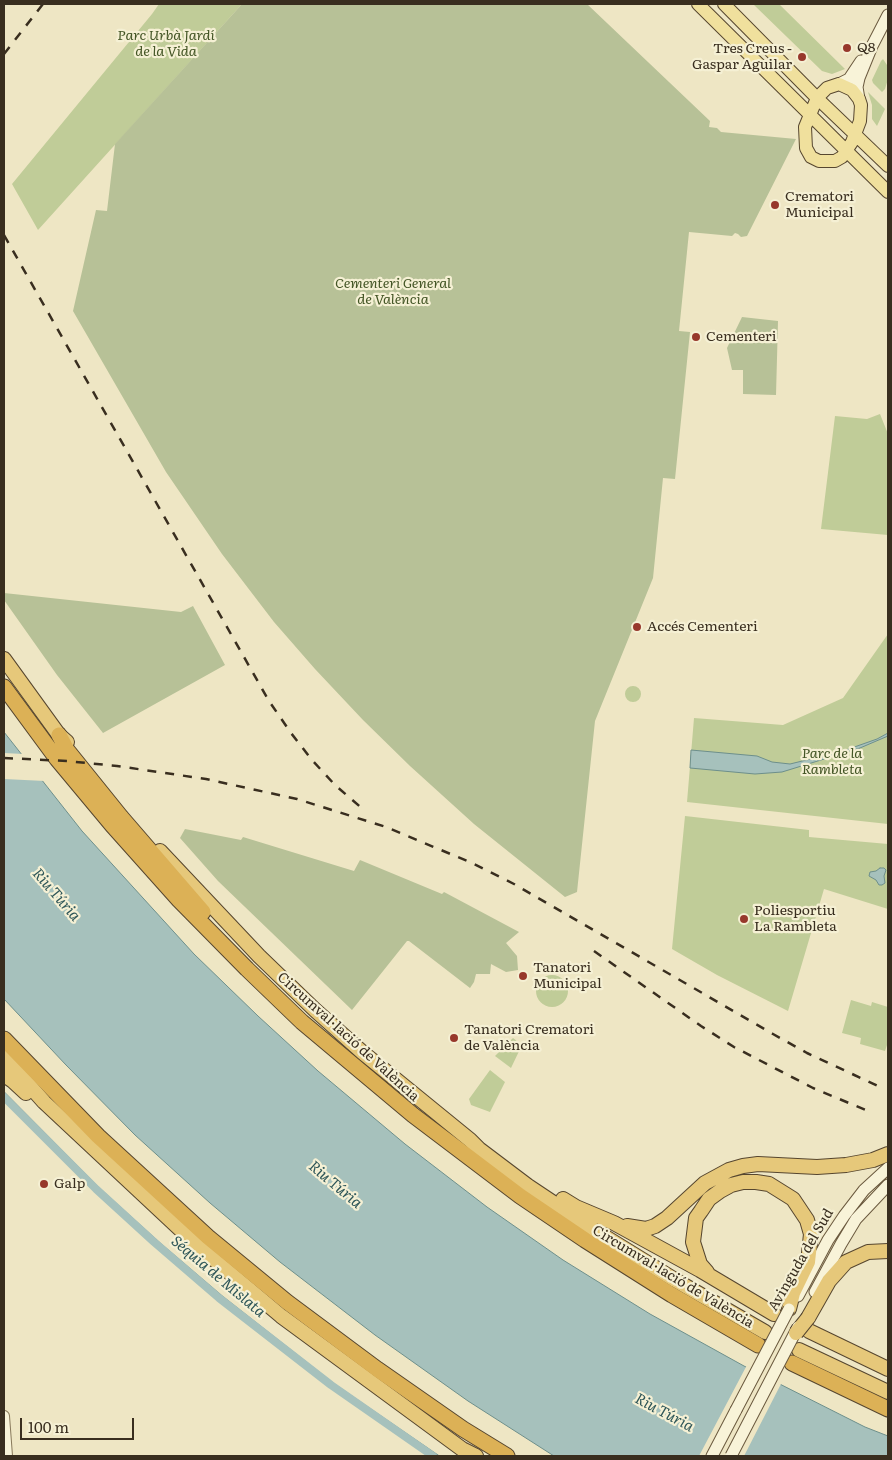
<!DOCTYPE html>
<meta charset="utf-8">
<style>
body{margin:0}
#map{position:relative;width:892px;height:1460px;overflow:hidden;background:#eee6c4;font-family:Literata,serif}
canvas{display:block}
.frame{position:absolute;inset:0;border:5px solid #392e1f;pointer-events:none}
.scale{position:absolute;left:20px;top:1418px;width:114px;height:22px;box-sizing:border-box;border:2px solid #392e1f;border-top:0;padding-left:6px;font-size:15px;line-height:18px;white-space:nowrap;color:#392e1f;-webkit-text-stroke:4px #f5f0d4;paint-order:stroke}
</style>
<div id="map">
<canvas width="892" height="1460"></canvas>
<div class="frame"></div>
<div class="scale">100 m</div>
</div>
<script>
const context = document.querySelector('canvas').getContext('2d');
context.lineJoin = 'round';
function fillPath(path, color) { context.fillStyle = color; context.fill(path, 'evenodd'); }
const poly = rows => new Path2D(rows.map(r => 'M' + r).join(''));
function strokePath(path, color, width, dash) { context.strokeStyle = color; context.lineWidth = width; context.lineCap = dash ? 'butt' : 'round'; context.setLineDash(dash || []); context.stroke(path); }
function drawText(font, color, halo, rows, align = 'center') {
  context.font = font + ' Literata,serif'; context.lineWidth = 4.5; context.setLineDash([]); context.textBaseline = 'middle'; context.strokeStyle = halo; context.fillStyle = color; for (const [text, x, y, turn = 0] of rows) {
    context.save(); context.translate(x, y); context.rotate((+turn || 0) * Math.PI / 180); context.textAlign = isNaN(turn) ? turn : align; if (halo) context.strokeText(text, 0, 0); context.fillText(text, 0, 0); context.restore();
  }
}
const green = poly([
 [159,4,242,4,38,230,12,184,152,14],
 [753,4,779,4,845,69,832,74,822,71],
 [883,59,887,65,888,79,885,89,882,92,873,83,872,80,881,61],
 [868,92,885,109,877,126,872,119,872,105],
 [880,414,888,434,888,535,821,529,835,416,867,419],
 [888,634,888,824,687,802,694,718,783,725,843,698],
 '625 694a8 8 0 1 1 16 0a8 8 0 1 1-16 0Z',
 [685,816,809,830,809,837,888,844,888,909,824,889,788,1011,717,975,672,949],
 '536 991a16 16 0 1 1 32 0a16 16 0 1 1-32 0Z',
 [851,1000,871,1006,872,1002,888,1007,888,1042,885,1051,860,1044,861,1038,842,1033],
 [513,1038,522,1045,511,1068,495,1056],
 [490,1070,505,1082,490,1112,471,1105,469,1099]
]);
const cemetery = poly([
 [242,4,587,4,710,121,709,127,717,128,721,132,796,139,747,236,741,237,738,234,735,233,732,236,689,232,679,331,690,332,675,479,663,478,653,578,595,721,577,892,565,897,474,824,410,766,363,720,315,669,274,622,222,554,166,472,73,311,96,210,107,211,115,144],
 [742,317,778,321,776,395,743,394,743,370,732,370,727,348],
 [4,593,181,612,193,606,225,665,103,733,57,675,4,600],
 [185,829,241,840,243,837,354,871,360,860,442,894,444,892,519,932,506,943,517,956,518,970,506,972,491,964,490,974,476,974,474,982,470,988,409,941,407,941,352,1010,218,881,180,838]
]);
const water = poly([
 [4,732,82,831,194,954,258,1016,318,1071,405,1144,487,1207,563,1260,650,1314,744,1366,865,1427,888,1436,888,1456,554,1456,468,1401,375,1335,280,1262,210,1203,135,1135,66,1065,4,999,4,732],
 [888,733,888,736,860,748,782,772,755,774,690,768,691,750,757,756,772,762,790,764,843,751,877,739,888,733],
 [880,868,884,868,886,870,884,876,885,883,882,885,879,885,876,880,869,876,870,872,876,871,880,868]
]);
const pier = poly([
 [4,753,23,754,45,781,4,779],
 [747,1365,782,1382,744,1456,699,1456]
]);
const stream = poly([
 [4,1093,98,1188,160,1244,221,1296,333,1384,438,1456]
]);
const canal = poly([
 [4,1097,96,1189,154,1242,219,1298,331,1385,433,1456]
]);
const tertiary = poly([
 [4,1416,7,1456]
]);
const secondary = poly([
 [839,84,849,79,861,61],
 [859,99,857,87,859,78,872,46,888,15],
 [815,1292,841,1244,856,1219,888,1185],
 [798,1296,828,1240,844,1216,864,1190,888,1168],
 [712,1456,736,1410]
]);
const primary = poly([
 [698,4,888,192],
 [724,4,817,98,888,166],
 [839,84,852,90,859,99,861,105,860,121,852,142,842,157,835,161,819,161,811,157,806,148,805,127,817,98,827,88,839,84]
]);
const trunk = poly([
 [4,659,59,735,67,742],
 [160,851,259,956,315,1010,362,1052,470,1140,479,1149,528,1186,594,1230,675,1280,765,1332],
 [4,1057,44,1102,199,1247,281,1316,462,1449,476,1456],
 [4,1075,13,1081,26,1093],
 [563,1199,576,1207,614,1223,700,1270,774,1314],
 [627,1226,646,1229,655,1226,667,1218,705,1183,729,1170,743,1166,758,1164,817,1167,846,1165,873,1160,888,1154],
 [707,1272,700,1264,693,1242,696,1218,701,1211,709,1199,720,1191,731,1185,743,1182,756,1182,769,1184,793,1199,807,1220,811,1234,808,1262,793,1293,789,1309],
 [808,1318,829,1281,846,1262,868,1252,888,1251],
 [809,1331,888,1369],
 [799,1350,888,1392]
]);
const motorway = poly([
 [4,687,57,759,112,825,179,900,247,969,302,1022,413,1115,520,1196,585,1240,672,1295,758,1345],
 [59,735,67,750,121,817,203,912],
 [4,1039,98,1136,208,1237,287,1302,377,1369,463,1429,507,1456],
 [792,1363,888,1409]
]);
const rail = poly([
 [4,54,43,4],
 [4,235,269,701,291,733,312,760,335,785,364,810],
 [4,758,67,761,117,766,206,779,297,799,386,827,472,863,514,884,773,1034,807,1053,878,1086],
 [594,951,701,1026,734,1047,813,1088,868,1111]
]);
const secondaryBridge = poly([
 [736,1410,789,1309],
 [731,1456,798,1327]
]);
const trunkBridge = poly([
 [796,1333,808,1318]
]);
const markers = [
 [847,48,5,"#97382b"],
 [802,57,5,"#97382b"],
 [775,205,5,"#97382b"],
 [696,337,5,"#97382b"],
 [637,627,5,"#97382b"],
 [744,919,5,"#97382b"],
 [523,976,5,"#97382b"],
 [454,1038,5,"#97382b"],
 [44,1184,5,"#97382b"]
];
const parkNames = [
 ["Parc Urbà Jardí",166,36],
 ["de la Vida",166,52],
 ["Cementeri General",393,284],
 ["de València",393,300],
 ["Parc de la",832,754],
 ["Rambleta",832,770]
];
const poiNames = [
 ["Q8",857,48],
 ["Tres Creus -",792,49,"right"],
 ["Gaspar Aguilar",792,65,"right"],
 ["Crematori",785,197],
 ["Municipal",785,213],
 ["Cementeri",706,337],
 ["Accés Cementeri",647,627],
 ["Poliesportiu",754,911],
 ["La Rambleta",754,927],
 ["Tanatori",533,968],
 ["Municipal",533,984],
 ["Tanatori Crematori",464,1030],
 ["de València",464,1046],
 ["Galp",54,1184]
];
const streetNames = [
 ["Circumval·lació de València",348,1037,42],
 ["Avinguda del Sud",801,1260,-60],
 ["Circumval·lació de València",673,1277,31]
];
const waterNames = [
 ["Riu Túria",56,895,49],
 ["Riu Túria",335,1185,40],
 ["Séquia de Mislata",218,1277,40],
 ["Riu Túria",664,1413,28]
];
fillPath(green, '#c0cc98');
fillPath(cemetery, '#b7c197');
fillPath(water, '#a6c1bc');
strokePath(water, '#6d8f8b', 1);
fillPath(pier, '#eee6c4');
strokePath(stream, '#6d8f8b', 2.5);
strokePath(canal, '#a6c1bc', 8);
strokePath(tertiary, '#88795b', 12);
strokePath(secondary, '#6a593e', 13);
strokePath(primary, '#56462f', 14);
strokePath(trunk, '#56462f', 16);
strokePath(motorway, '#56462f', 17);
strokePath(tertiary, '#f8f3d8', 10);
strokePath(secondary, '#f8f3d8', 11);
strokePath(primary, '#f0e09d', 12);
strokePath(trunk, '#e6c87a', 14);
strokePath(motorway, '#dcb156', 15);
strokePath(rail, '#392e1f', 2.5, [9, 9]);
strokePath(secondaryBridge, '#6a593e', 13, []);
strokePath(trunkBridge, '#56462f', 16, []);
strokePath(secondaryBridge, '#f8f3d8', 11);
strokePath(trunkBridge, '#e6c87a', 14);
for (const [x, y, r, color] of markers) { const dot = new Path2D(); dot.arc(x, y, r, 0, 2 * Math.PI); context.fillStyle = color; context.fill(dot); strokePath(dot, '#f5f0d4', 2); }
drawText('italic 14px', '#435525', '#f5f0d4', parkNames);
drawText('14px', '#392e1f', '#f5f0d4', poiNames, 'left');
drawText('14px', '#392e1f', '#f5f0d4', streetNames);
drawText('italic 15px', '#2e5658', '#f5f0d4', waterNames);
</script>
